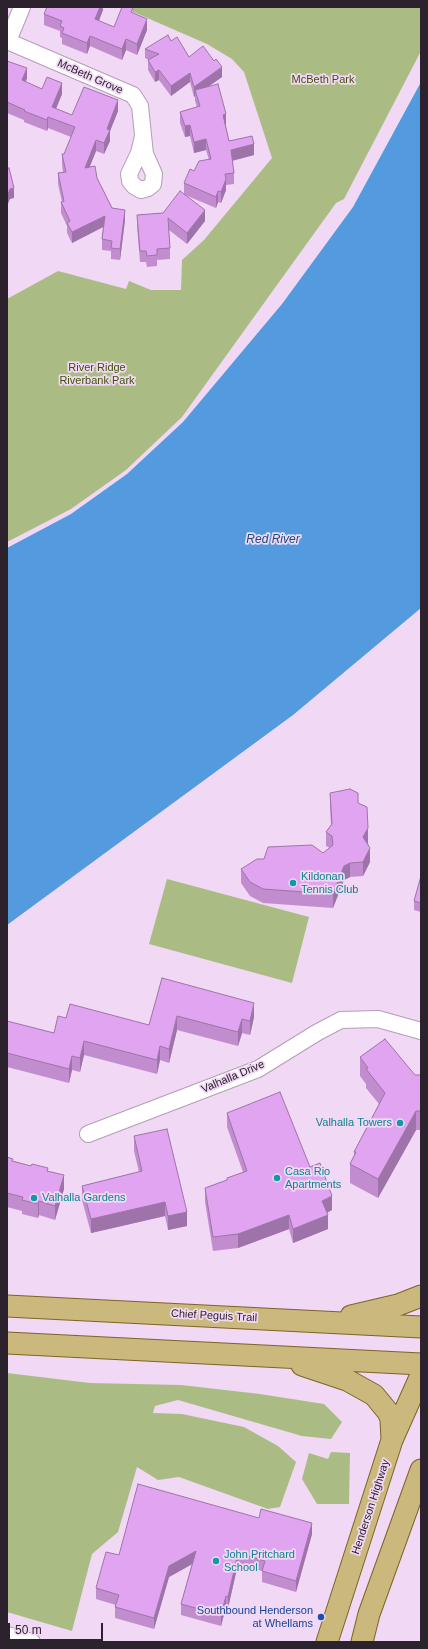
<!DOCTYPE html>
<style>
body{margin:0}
#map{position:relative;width:428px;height:1649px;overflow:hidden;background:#f1d8f4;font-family:Helvetica,sans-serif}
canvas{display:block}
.frame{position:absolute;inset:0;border:8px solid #2c222d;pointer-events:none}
.scale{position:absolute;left:8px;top:1623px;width:95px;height:18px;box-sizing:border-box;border:2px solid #2c222d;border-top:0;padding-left:5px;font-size:12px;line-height:14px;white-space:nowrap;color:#2c222d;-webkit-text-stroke:3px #f1d8f4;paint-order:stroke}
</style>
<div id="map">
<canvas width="428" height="1649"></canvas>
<div class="frame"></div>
<div class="scale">50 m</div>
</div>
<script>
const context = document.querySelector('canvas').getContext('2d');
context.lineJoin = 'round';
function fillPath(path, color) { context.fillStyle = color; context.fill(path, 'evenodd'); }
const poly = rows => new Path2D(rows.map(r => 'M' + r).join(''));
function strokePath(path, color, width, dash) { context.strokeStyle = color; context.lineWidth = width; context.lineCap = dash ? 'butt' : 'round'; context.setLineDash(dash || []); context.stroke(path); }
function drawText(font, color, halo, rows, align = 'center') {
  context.font = font + ' Helvetica,sans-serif'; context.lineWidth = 3.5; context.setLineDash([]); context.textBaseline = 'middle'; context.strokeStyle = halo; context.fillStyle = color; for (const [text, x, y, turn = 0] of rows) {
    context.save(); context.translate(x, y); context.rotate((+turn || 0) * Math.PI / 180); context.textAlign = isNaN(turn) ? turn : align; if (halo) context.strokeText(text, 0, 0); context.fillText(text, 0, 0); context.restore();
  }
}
const green = poly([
 [122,7,421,7,421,51,344,199,336,203,182,417,126,470,71,509,7,542,7,299,58,271,126,289,129,281,151,290,181,290,182,260,204,240,272,158,244,72,232,59,207,44],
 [167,879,309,917,292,983,149,944],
 [7,1373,90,1383,181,1385,260,1394,324,1404,342,1422,331,1439,302,1436,178,1400,155,1406,153,1413,182,1414,244,1427,278,1446,296,1462,280,1507,268,1509,179,1477,158,1480,137,1467,118,1532,92,1554,72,1631,7,1612],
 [331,1452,350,1453,349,1504,317,1504,302,1479,309,1453,328,1459]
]);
const water = poly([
 [421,82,421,608,293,715,7,925,7,548,71,514,127,474,183,422,282,304,353,207]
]);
const minor = poly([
 [7,41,133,95,140,106,145,154,154,174,153,184,148,188,141,190,134,186,130,181,129,174,139,153,143,136],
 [8,41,22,7],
 [88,1134,258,1069,318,1032,341,1020,378,1019,421,1031],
 [7,1635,32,1642]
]);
const major = poly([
 [7,1306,421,1327],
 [351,1316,398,1305,421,1296],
 [7,1343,421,1364],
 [302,1365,347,1380,374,1395,388,1412,391,1419,392,1440],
 [327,1642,392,1440,421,1375],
 [362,1642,369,1614,421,1470]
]);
const wall = poly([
 [103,7,103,10,99,21,114,27,133,13,147,30,137,55,126,50,122,60,90,46,87,54,62,44,62,38,60,37,60,31,44,25,44,14],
 [171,41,189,57,222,77,208,87,226,125,225,125,229,141,254,155,232,161,234,173,234,184,226,185,226,190,221,203,218,202,216,208,185,195,205,221,187,244,169,230,170,248,170,259,157,260,157,266,147,267,146,262,140,262,137,226,137,215,163,213,184,193,184,183,194,171,209,160,206,150,194,153,190,136,185,137,180,123,180,112,197,107,195,101,195,96,194,97,190,82,171,96,159,80,155,82,148,70,148,60,149,60,145,58,145,49],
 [7,61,27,78,26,82,42,89,62,94,56,109,72,115,118,111,110,131,110,141,104,154,96,151,89,167,97,178,112,208,125,220,120,260,111,259,111,251,102,250,102,239,103,227,72,243,67,233,67,226,61,213,61,202,62,202,58,184,58,173,63,172,62,165,62,154,64,154,71,137,48,128,47,131,24,122,24,120,7,113],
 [330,793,358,803,368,842,370,862,363,876,350,877,344,880,333,908,263,903,250,896,241,883,241,869,264,859,323,853,330,848,326,846,326,832,331,825,330,807],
 [421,876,421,912,414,910,414,901],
 [162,978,254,1017,250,1035,242,1033,238,1046,177,1030,169,1063,160,1060,157,1074,84,1055,80,1072,72,1070,69,1083,7,1067,7,1021,54,1033,66,1018,149,1025],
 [360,1057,415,1075,421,1075,421,1130,416,1130,378,1198,350,1183,350,1164,354,1155,354,1152,379,1104,366,1088,366,1084,360,1076],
 [227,1113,310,1167,332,1210,327,1213,328,1229,293,1243,289,1229,238,1248,213,1251,205,1202,205,1188,227,1180,227,1178,243,1172,227,1127],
 [134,1136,187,1226,168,1230,165,1216,91,1233,82,1200,82,1186,139,1172,134,1151],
 [7,1157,13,1161,48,1171,64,1189,55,1220,39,1215,38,1218,22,1214,22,1211,7,1207],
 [312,1534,296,1592,262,1582,262,1571,238,1564,228,1608,226,1607,221,1626,181,1615,181,1604,192,1564,169,1577,154,1629,115,1618,115,1607,116,1605,96,1599,96,1588,119,1555]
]);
const shadedWall = poly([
 [100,7,103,7,103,10,95,30,95,19],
 [147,19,147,30,137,55,137,44],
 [90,36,90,46,87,54,87,43],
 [126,39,126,50,122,60,122,49],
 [222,67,222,77,196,95,195,90,195,96,194,97,194,87],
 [27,68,27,78,22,91,22,80],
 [159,70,159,80,155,82,155,72],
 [190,73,190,82,171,96,171,86],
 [62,83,62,94,52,118,52,107],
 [118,100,118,111,110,131,110,141,104,154,104,143,107,129],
 [226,114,226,125,223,126,223,115],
 [48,117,48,128,47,131,47,120],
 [190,125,190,136,185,137,185,126],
 [206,139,206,150,194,153,194,142],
 [96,140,96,151,85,179,85,168],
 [254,144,254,155,231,161,231,150],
 [226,179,226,190,221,203,221,192],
 [14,188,14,198,10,199,7,206,7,196,10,189],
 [218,191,218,202,216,208,216,197],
 [125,210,125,220,120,260,120,249],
 [205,210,205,221,187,244,187,233],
 [105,216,105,226,72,243,72,232],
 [368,828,368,842,363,851,363,837],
 [370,848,370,862,363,876,363,862],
 [350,863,350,877,344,880,333,908,333,894,344,866],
 [254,1003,254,1017,250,1035,250,1021],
 [177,1016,177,1030,169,1063,169,1049],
 [242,1019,242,1033,238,1046,238,1032],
 [84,1041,84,1055,80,1072,80,1058],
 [160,1046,160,1060,157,1074,157,1060],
 [72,1056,72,1070,69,1083,69,1069],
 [416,1111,416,1130,378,1198,378,1179],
 [64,1175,64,1189,55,1220,55,1206],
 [332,1196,332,1210,322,1215,322,1201],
 [39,1201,39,1215,38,1218,38,1204],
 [165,1202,165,1216,91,1233,91,1219],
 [187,1212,187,1226,168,1230,168,1216],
 [289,1215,289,1229,238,1248,238,1234],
 [328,1215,328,1229,293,1243,293,1229],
 [312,1523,312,1534,296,1592,296,1581],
 [196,1551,196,1562,169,1577,154,1629,154,1618,169,1566],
 [238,1553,238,1564,228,1608,228,1597],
 [226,1596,226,1607,221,1626,221,1615]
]);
const building = poly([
 [47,7,100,7,95,19,114,27,122,7,131,7,133,8,131,12,147,19,137,44,126,39,122,49,90,36,87,43,62,33,64,28,60,26,62,21,44,14,47,7],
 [168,35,171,41,177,37,189,57,203,46,214,61,216,59,222,67,194,87,190,73,171,86,159,70,155,72,148,60,159,54,145,49,168,35],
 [7,61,27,68,22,80,42,89,47,77,62,83,52,107,72,115,84,87,118,100,107,129,110,130,104,143,96,140,85,168,95,166,97,178,112,208,125,210,120,249,111,248,112,241,102,239,105,216,72,232,67,223,70,221,61,202,64,201,58,173,66,172,62,154,64,154,75,127,48,117,47,120,24,111,25,110,7,102,7,61],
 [218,84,226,114,223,115,229,141,252,136,254,144,231,150,234,173,225,174,226,179,221,192,218,191,216,197,184,183,190,169,194,171,199,161,211,159,206,139,194,142,190,125,185,126,180,112,200,106,195,90,218,84],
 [9,168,14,188,10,189,7,196,7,169,9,168],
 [180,191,205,210,187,233,168,218,170,248,157,249,157,255,147,256,146,251,140,251,137,215,163,213,180,191],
 [350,789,358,793,358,803,367,807,368,828,363,837,370,848,363,862,350,863,344,866,333,894,263,889,250,882,241,869,257,859,264,859,268,847,312,845,323,853,333,845,332,836,326,832,332,824,330,793,350,789],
 [421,876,421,903,414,901,421,876],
 [162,978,254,1003,250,1021,242,1019,238,1032,177,1016,169,1049,160,1046,157,1060,84,1041,80,1058,72,1056,69,1069,7,1053,7,1021,54,1033,58,1016,66,1018,70,1004,149,1025,162,978],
 [385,1039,415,1075,421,1075,421,1111,416,1111,378,1179,350,1164,356,1152,354,1152,385,1093,366,1069,368,1068,360,1057,385,1039],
 [280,1092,310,1167,320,1163,332,1196,322,1201,328,1215,293,1229,289,1215,238,1234,213,1237,205,1188,227,1180,227,1178,247,1171,227,1113,280,1092],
 [167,1129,187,1212,168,1216,165,1202,91,1219,82,1186,142,1171,134,1136,167,1129],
 [7,1157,13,1159,12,1161,31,1166,32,1164,48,1168,47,1171,64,1175,55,1206,39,1201,38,1204,22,1200,23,1197,7,1193,7,1157],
 [138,1484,259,1518,261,1509,312,1523,296,1581,262,1571,265,1561,238,1553,228,1597,226,1596,221,1615,181,1604,196,1551,169,1566,154,1618,115,1607,119,1595,96,1588,106,1552,119,1555,138,1484]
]);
const markers = [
 [293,883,4,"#0f9aa8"],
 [400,1123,4,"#0f9aa8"],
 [277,1178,4,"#0f9aa8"],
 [34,1198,4,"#0f9aa8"],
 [216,1561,4,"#0f9aa8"],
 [321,1617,4,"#1a4fb4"]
];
const streetNames = [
 ["McBeth Grove",90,77,24],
 ["Valhalla Drive",233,1077,-23],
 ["Chief Peguis Trail",214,1316,3],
 ["Henderson Highway",371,1507,-72]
];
const parkNames = [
 ["McBeth Park",323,80],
 ["River Ridge",97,368],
 ["Riverbank Park",97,381]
];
const cultureNames = [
 ["Kildonan",301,877],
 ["Tennis Club",301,890],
 ["Valhalla Towers",392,1123,"right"],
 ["Casa Rio",285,1172],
 ["Apartments",285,1185],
 ["Valhalla Gardens",42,1198],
 ["John Pritchard",224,1555],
 ["School",224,1568]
];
const transitNames = [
 ["Southbound Henderson",313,1611],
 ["at Whellams",313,1624]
];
const waterNames = [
 ["Red River",273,540]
];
fillPath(green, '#aabc84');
fillPath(water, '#539bde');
strokePath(minor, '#b49db7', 18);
strokePath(major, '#7c6428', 23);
strokePath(minor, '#fff', 16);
strokePath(major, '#cab87d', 21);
fillPath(wall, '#c28dcf');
fillPath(shadedWall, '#9e73a9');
fillPath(building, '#e1a4f1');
strokePath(building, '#9e73a9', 1);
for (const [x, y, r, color] of markers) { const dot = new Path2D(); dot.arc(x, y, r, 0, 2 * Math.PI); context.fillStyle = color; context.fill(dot); strokePath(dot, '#f1d8f4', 1.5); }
drawText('11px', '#2c222d', '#f1d8f4', streetNames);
drawText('11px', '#41510b', '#f1d8f4', parkNames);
drawText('11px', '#0d838f', '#f1d8f4', cultureNames, 'left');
drawText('11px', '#164399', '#f1d8f4', transitNames, 'right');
drawText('italic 12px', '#194c79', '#f1d8f4', waterNames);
</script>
